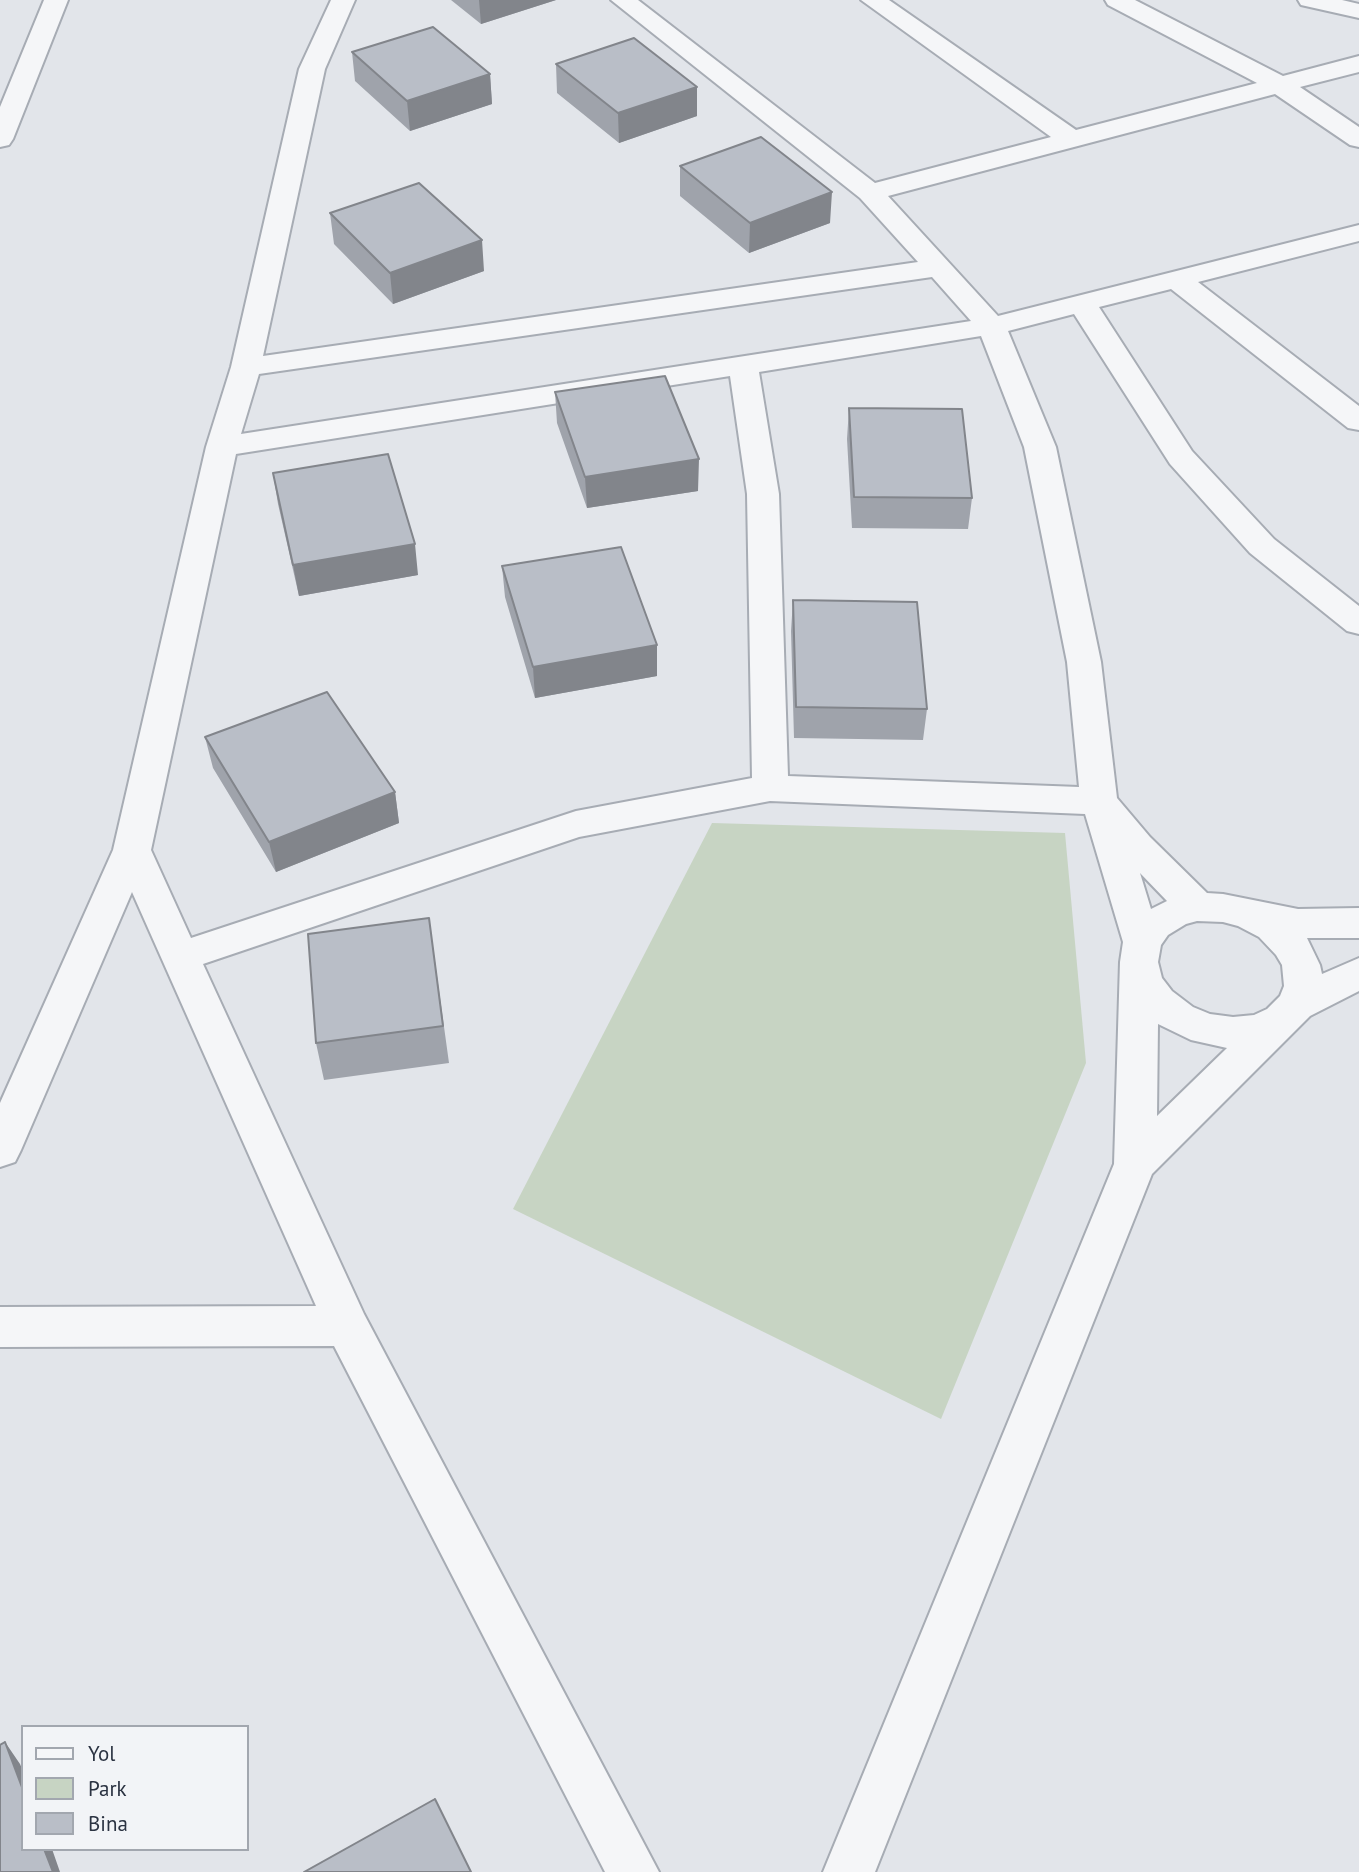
<!DOCTYPE html>
<style>
body{margin:0}
#map{position:relative;width:1359px;height:1872px;overflow:hidden;background:#e2e5ea;font-family:"PT Sans",sans-serif}
canvas{display:block}
.legend{position:absolute;left:21px;top:1725px;width:228px;height:126px;box-sizing:border-box;background:#f2f4f7;border:2px solid #a2a7af;margin:0;padding:9px 12px;list-style:none;font-size:21px;color:#2b3342}
.legend li{display:flex;align-items:center;gap:14px;height:35px}
.legend b{width:35px;border:2px solid #a2a7af}
</style>
<div id="map">
<canvas width="1359" height="1872"></canvas>
<ul class="legend">
<li><b style="height:9px;background:#f5f6f8"></b>Yol</li>
<li><b style="height:19px;background:#c7d4c3"></b>Park</li>
<li><b style="height:19px;background:#b9bec7"></b>Bina</li>
</ul>
</div>
<script>
const context = document.querySelector('canvas').getContext('2d');
context.lineJoin = 'round';
function fillPath(path, color) { context.fillStyle = color; context.fill(path, 'evenodd'); }
const poly = rows => new Path2D(rows.map(r => 'M' + r).join(''));
function strokePath(path, color, width, dash) { context.strokeStyle = color; context.lineWidth = width; context.lineCap = dash ? 'butt' : 'round'; context.setLineDash(dash || []); context.stroke(path); }
const green = poly([
 [712,823,1065,833,1086,1063,941,1419,513,1209]
]);
const minor = poly([
 [44,0,68,0,13,139,9,145,0,147,0,107,44,0],
 [331,0,355,0,325,69,263,356,918,262,860,198,611,0,638,0,875,183,1051,137,861,0,889,0,1076,130,1257,83,1108,5,1105,0,1135,0,1283,76,1359,56,1359,72,1300,87,1359,127,1359,147,1350,145,1275,94,888,196,998,316,1359,225,1359,241,1198,282,1359,406,1359,430,1348,428,1171,289,1099,307,1192,451,1274,539,1359,606,1359,634,1347,631,1250,553,1170,464,1074,314,1008,331,1056,447,1101,662,1117,798,1150,837,1207,893,1223,894,1298,909,1359,908,1359,938,1307,938,1320,965,1322,974,1359,958,1359,991,1310,1016,1152,1174,875,1872,823,1872,1114,1164,1120,962,1123,942,1085,814,770,801,579,837,203,964,364,1314,659,1872,605,1872,334,1346,0,1347,0,1307,316,1306,132,892,21,1150,15,1162,0,1167,0,1103,113,850,206,447,231,367,299,69,331,0],
 [932,277,971,321,241,434,259,374,932,277],
 [981,336,1024,447,1067,662,1079,787,788,776,779,494,759,372,981,336],
 [730,376,747,494,752,778,576,811,191,938,151,850,236,454,730,376],
 [1140,873,1167,901,1151,909,1140,873],
 [1197,921,1223,922,1238,926,1259,937,1276,955,1282,965,1284,986,1280,996,1267,1009,1254,1015,1233,1017,1210,1014,1193,1007,1172,991,1162,978,1158,962,1161,945,1168,935,1186,924,1197,921],
 [1158,1024,1191,1040,1227,1048,1157,1116,1158,1024],
 [1298,0,1342,0,1359,4,1359,18,1301,5,1298,0]
]);
const wall = poly([
 [451,0,556,0,481,24],
 [352,52,490,74,492,104,410,131,355,81],
 [556,64,697,116,619,143,557,93],
 [680,166,830,223,749,253,680,196],
 [330,213,484,271,393,304,334,244],
 [555,392,698,491,587,508,557,423],
 [849,408,972,498,968,529,852,528,847,439],
 [273,473,418,575,299,596,278,504],
 [502,566,657,645,657,676,535,698,505,597],
 [793,600,927,709,923,740,794,738,791,631],
 [205,737,395,792,399,823,276,872,213,768],
 [429,918,449,1063,324,1080,316,1043]
]);
const shadedWall = poly([
 [479,0,556,0,481,24],
 [490,74,492,104,410,131,407,101],
 [697,87,697,116,619,143,618,113],
 [832,192,830,223,749,253,750,223],
 [482,240,484,271,393,304,390,273],
 [699,459,698,491,587,508,585,477],
 [415,544,418,575,299,596,293,565],
 [657,645,657,676,535,698,533,667],
 [395,792,399,823,276,872,269,842],
 [5,1742,20,1764,23,1771,23,1790],
 [44,1849,52,1849,60,1872,53,1872]
]);
const building = poly([
 [433,27,490,74,407,101,352,52,433,27],
 [634,38,697,87,618,113,556,64,634,38],
 [761,137,832,192,750,223,680,166,761,137],
 [419,183,482,240,390,273,330,213,419,183],
 [665,376,699,459,585,477,555,392,665,376],
 [849,408,962,409,972,498,854,497,849,408],
 [388,454,415,544,293,565,273,473,388,454],
 [621,547,657,645,533,667,502,566,621,547],
 [793,600,917,602,927,709,796,707,793,600],
 [327,692,395,792,269,842,205,737,327,692],
 [429,918,443,1026,316,1043,308,934,429,918],
 [5,1742,23,1790,23,1849,44,1849,53,1872,0,1872,0,1745,5,1742],
 [435,1799,471,1872,304,1872,435,1799]
]);
fillPath(green, '#c7d4c3');
strokePath(minor, '#a7acb4', 4);
fillPath(minor, '#f5f6f8');
fillPath(wall, '#9fa3ab');
fillPath(shadedWall, '#82858b');
fillPath(building, '#b9bec7');
strokePath(building, '#82858b', 2);
</script>
